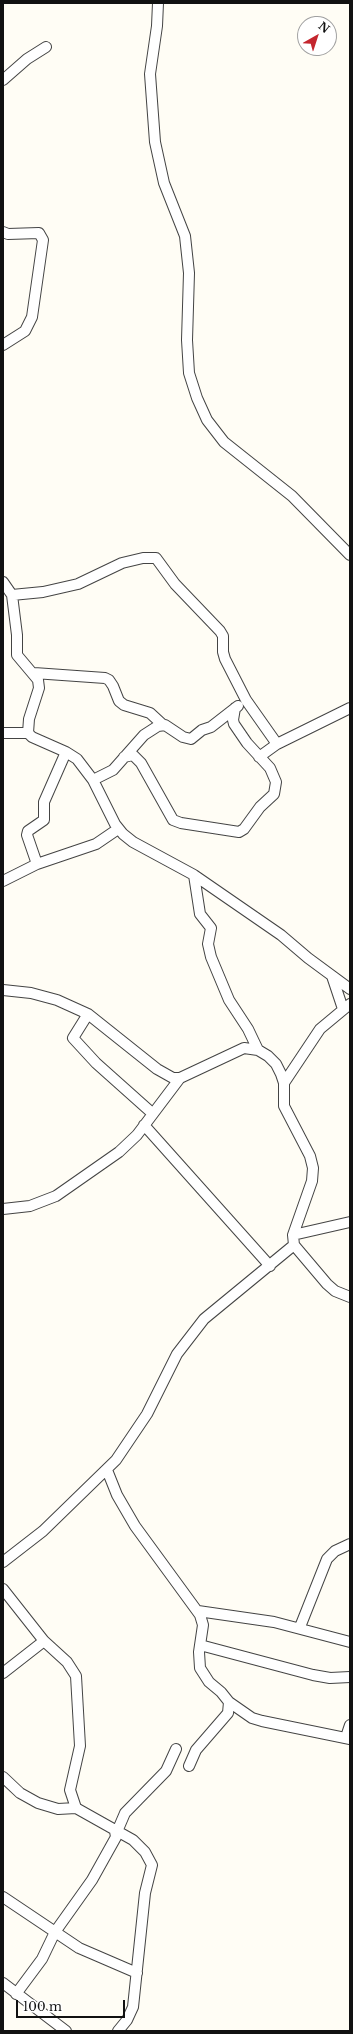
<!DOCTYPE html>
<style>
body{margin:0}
#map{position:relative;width:353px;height:2034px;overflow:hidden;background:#fffdf5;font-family:"Libre Baskerville",serif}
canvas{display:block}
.frame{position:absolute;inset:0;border:4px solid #111;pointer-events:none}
.north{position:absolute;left:297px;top:16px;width:40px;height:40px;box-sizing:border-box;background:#fff;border:1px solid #a0a0a0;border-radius:50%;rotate:39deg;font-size:11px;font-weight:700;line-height:16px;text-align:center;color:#111}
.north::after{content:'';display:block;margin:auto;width:14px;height:18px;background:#c4262e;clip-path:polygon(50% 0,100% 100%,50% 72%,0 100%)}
.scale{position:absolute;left:16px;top:2000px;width:109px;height:18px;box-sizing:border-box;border:2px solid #111;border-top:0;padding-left:5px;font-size:12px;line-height:14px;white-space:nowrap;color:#111;-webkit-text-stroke:3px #fff;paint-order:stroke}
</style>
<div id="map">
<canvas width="353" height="2034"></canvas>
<div class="frame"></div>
<div class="north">N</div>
<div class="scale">100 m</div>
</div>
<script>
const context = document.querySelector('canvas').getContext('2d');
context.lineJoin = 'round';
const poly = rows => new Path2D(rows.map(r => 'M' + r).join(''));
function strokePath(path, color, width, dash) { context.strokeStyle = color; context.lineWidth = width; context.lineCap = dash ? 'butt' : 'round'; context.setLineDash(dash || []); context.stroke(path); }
const minor = poly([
 [158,3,157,26,150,74,155,142,164,183,185,236,189,273,187,340,189,373,197,398,207,420,224,442,292,496,350,555],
 [3,80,27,59,46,47],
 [3,232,8,234,39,233,43,240,32,317,25,331,3,345],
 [3,582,12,595,17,635,17,655,38,680,39,688,29,719,28,733,32,737,66,752,77,759,93,780,115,824,123,834,133,842,194,875,281,935,308,958,350,989],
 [12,595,43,592,78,584,122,563,143,558,156,558,175,584,220,631,223,636,223,652,225,659,246,700,277,744],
 [34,673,105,678,109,680,113,686,119,701,124,705,150,713,163,725],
 [3,733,28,733],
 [124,757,133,755,141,763,173,820,181,823,239,832,244,829,260,807,274,794,276,782,270,768,247,743,234,724,233,720,235,708],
 [259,757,277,744,350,708],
 [93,780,113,770,144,735,158,726,165,725,183,737,191,739,202,730,211,727,238,706],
 [37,864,27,835,28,831,44,820,44,802,66,752],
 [194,875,200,914,211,928,208,944,211,957,229,1000,248,1029,258,1050],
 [3,881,37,864,96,844,118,829],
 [332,976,343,1009],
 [3,990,31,993,57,1000,88,1014,157,1069,173,1078,180,1078,244,1048,258,1050,268,1056,276,1064,281,1074,284,1083,284,1106,310,1156,313,1168,312,1181,293,1235,294,1245,327,1284,335,1291,350,1297],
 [88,1014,73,1038,96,1063,152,1113],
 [284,1083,320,1029,350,1004],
 [144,1125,270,1266],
 [3,1209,30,1206,56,1196,119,1152,137,1135,180,1078],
 [293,1235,350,1222],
 [107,1470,117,1495,135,1526,200,1615,203,1625,199,1652,200,1668,209,1682,221,1692,229,1702,228,1713,196,1750,189,1766],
 [3,1562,43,1531,116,1460,147,1414,177,1354,204,1319,294,1245],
 [3,1589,44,1641,67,1662,76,1676,80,1746,70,1790,76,1808,133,1840,145,1852,152,1865,145,1893,133,2007,127,2020,118,2031],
 [198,1611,274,1622,350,1642],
 [300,1627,327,1559,335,1551,350,1544],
 [200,1645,313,1675,330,1678,350,1677],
 [3,1673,44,1641],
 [229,1702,252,1718,262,1721,350,1739],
 [346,1737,350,1725],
 [3,1777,20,1793,38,1803,58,1809,76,1808],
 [115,1831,119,1827,125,1813,166,1771,176,1749],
 [3,1897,79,1948,137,1973],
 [3,1983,66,2031],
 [16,1994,42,1959,55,1932,92,1880,116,1837,115,1831]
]);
strokePath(minor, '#444', 12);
strokePath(minor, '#fff', 10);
</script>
